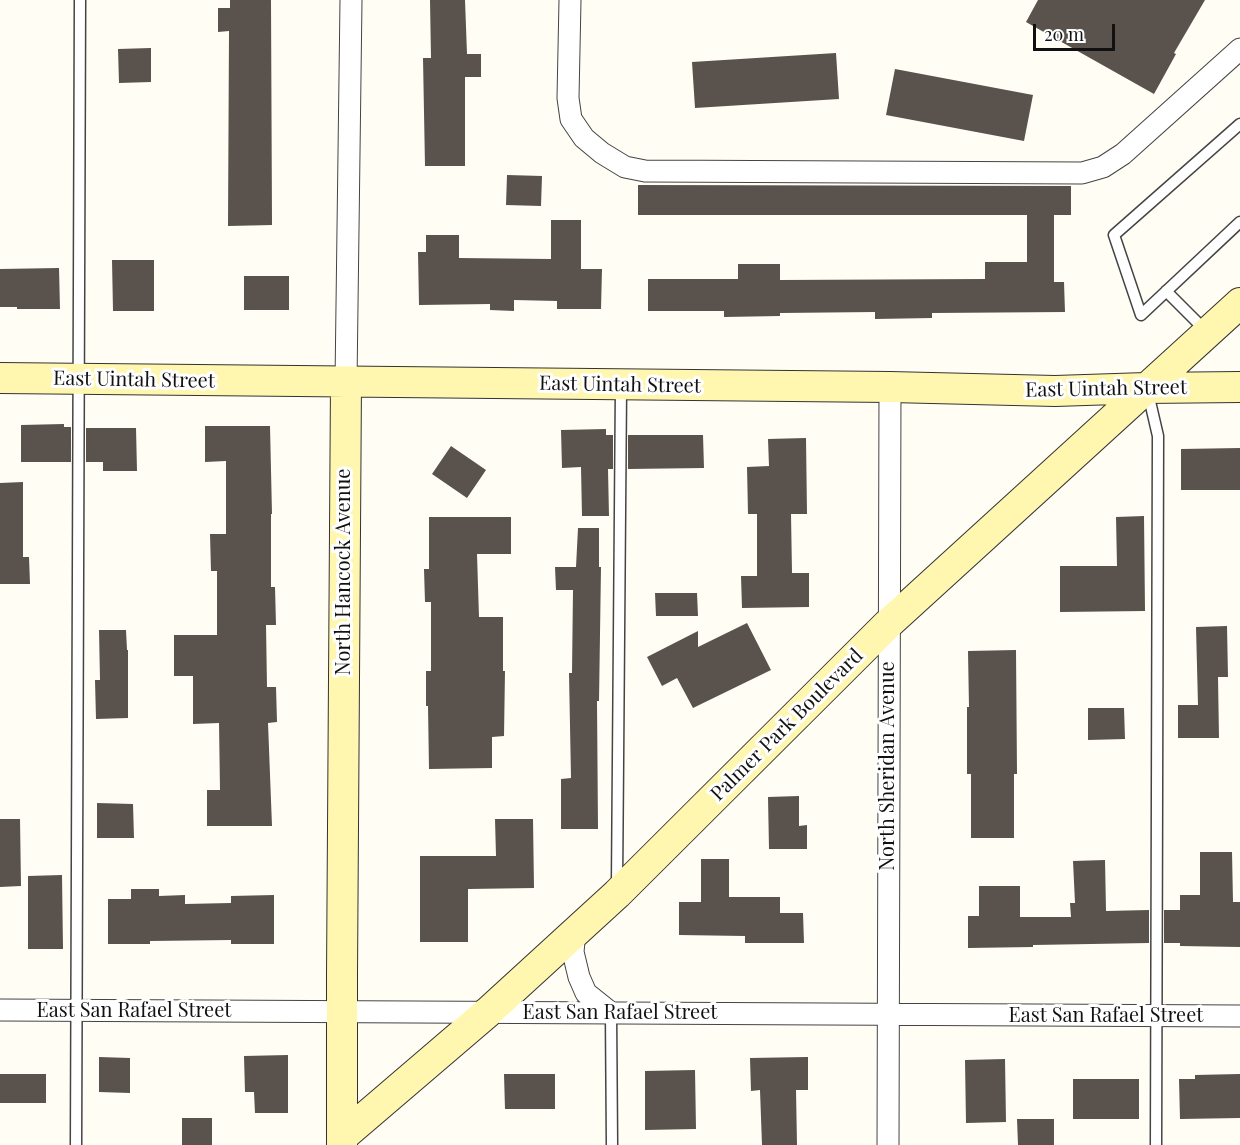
<!DOCTYPE html>
<style>
body{margin:0}
#map{position:relative;width:1240px;height:1145px;overflow:hidden;background:#fffdf4;font-family:"Playfair Display",serif}
canvas{display:block}
.scale{position:absolute;left:1033px;top:24px;width:82px;height:27px;box-sizing:border-box;border:3px solid #111;border-top:0;padding-left:8px;font-size:18px;line-height:21px;white-space:nowrap;color:#111;-webkit-text-stroke:4px #fff;paint-order:stroke}
</style>
<div id="map">
<canvas width="1240" height="1145"></canvas>
<div class="scale">20 m</div>
</div>
<script>
const context = document.querySelector('canvas').getContext('2d');
context.lineJoin = 'round';
function fillPath(path, color) { context.fillStyle = color; context.fill(path, 'evenodd'); }
const poly = rows => new Path2D(rows.map(r => 'M' + r).join(''));
function strokePath(path, color, width, dash) { context.strokeStyle = color; context.lineWidth = width; context.lineCap = dash ? 'butt' : 'round'; context.setLineDash(dash || []); context.stroke(path); }
function drawText(font, color, halo, rows, align = 'center') {
  context.font = font + ' "Playfair Display",serif'; context.lineWidth = 6; context.setLineDash([]); context.textBaseline = 'middle'; context.strokeStyle = halo; context.fillStyle = color; for (const [text, x, y, turn = 0] of rows) {
    context.save(); context.translate(x, y); context.rotate((+turn || 0) * Math.PI / 180); context.textAlign = isNaN(turn) ? turn : align; if (halo) context.strokeText(text, 0, 0); context.fillText(text, 0, 0); context.restore();
  }
}
const building = poly([
 [230,0,271,0,272,225,228,226,229,31,218,32,218,8,230,8],
 [430,0,465,0,467,54,481,54,481,77,465,77,465,166,425,166,423,58,431,58],
 [1038,0,1205,0,1174,53,1176,54,1154,94,1026,22],
 [151,48,151,82,119,83,118,49],
 [836,53,839,99,695,108,692,62],
 [895,69,1033,95,1024,141,886,115],
 [507,175,542,176,541,206,506,205],
 [638,185,1071,186,1071,215,1054,215,1054,282,1064,282,1065,312,932,313,932,318,875,319,875,312,780,313,780,316,724,317,724,311,648,311,648,279,738,279,738,264,780,264,780,280,985,279,985,262,1027,262,1027,215,638,215],
 [551,220,581,220,581,269,602,269,601,309,557,309,557,301,514,300,514,311,490,310,490,304,419,305,418,252,426,252,426,235,459,235,459,258,551,259],
 [112,260,154,260,154,311,113,311],
 [59,268,60,309,17,309,17,307,0,307,0,269],
 [244,276,289,276,289,310,244,310],
 [64,424,64,427,71,427,71,462,21,462,21,425],
 [205,426,270,426,272,514,271,514,271,587,275,587,276,625,266,625,267,687,276,687,277,722,268,723,272,826,207,826,207,790,220,790,219,723,193,724,193,676,174,676,174,635,217,635,217,571,211,571,210,534,226,534,226,461,205,462],
 [86,428,136,428,137,471,103,471,103,462,86,462],
 [606,429,606,435,613,435,613,469,608,469,609,516,582,516,581,467,562,468,561,430],
 [628,435,703,435,704,468,628,469],
 [806,438,807,514,791,514,792,573,809,573,809,607,742,608,741,576,757,576,757,514,748,514,747,467,769,466,768,439],
 [451,446,486,470,467,498,432,474],
 [1240,448,1240,490,1181,490,1181,449],
 [23,482,23,557,29,557,30,584,0,584,0,483],
 [1144,516,1145,611,1060,612,1060,566,1117,566,1116,517],
 [429,517,511,517,511,554,477,554,479,617,503,617,503,671,505,671,504,736,492,737,492,768,429,769,428,706,426,706,426,671,431,671,431,602,425,602,424,569,429,569],
 [578,528,599,528,599,567,601,567,599,701,597,701,598,829,561,829,561,779,571,778,569,673,572,673,573,590,556,590,555,567,576,567],
 [655,593,697,593,698,616,656,616],
 [747,623,771,670,693,708,677,678,662,686,647,657,698,631,698,647],
 [1227,626,1228,677,1218,677,1219,738,1178,738,1178,705,1198,705,1196,627],
 [99,630,126,630,127,650,128,650,128,718,96,719,95,680,100,680],
 [1016,650,1017,774,1014,774,1014,838,971,838,971,774,967,774,967,707,969,707,968,651],
 [1088,708,1124,708,1125,739,1088,740],
 [799,796,799,826,807,825,807,849,769,849,768,797],
 [97,803,133,804,134,838,97,838],
 [0,819,20,819,21,886,0,887],
 [495,819,533,819,534,888,468,889,468,942,420,942,420,856,496,856],
 [1200,852,1232,852,1233,902,1240,902,1240,947,1180,946,1180,943,1164,943,1164,910,1180,910,1180,895,1200,895],
 [701,859,729,859,729,897,780,897,780,913,803,913,804,943,745,943,745,936,679,935,679,902,701,902],
 [1105,860,1106,911,1149,910,1149,943,1033,945,1033,947,968,948,968,916,979,916,979,886,1020,886,1020,917,1071,917,1070,903,1075,903,1073,861],
 [62,875,63,949,28,949,28,876],
 [131,889,159,889,159,896,185,895,185,904,231,903,231,896,274,895,274,944,231,944,231,940,150,941,150,944,108,944,108,899,131,899],
 [288,1055,288,1113,255,1113,254,1092,245,1092,244,1056],
 [99,1057,130,1058,130,1093,99,1092],
 [808,1057,808,1090,796,1090,797,1145,762,1145,760,1090,751,1091,750,1058],
 [1005,1059,1006,1122,966,1123,965,1060],
 [695,1070,696,1129,645,1130,645,1071],
 [0,1074,46,1074,46,1103,0,1103],
 [504,1074,555,1074,555,1109,505,1109],
 [1240,1074,1240,1118,1180,1119,1179,1079,1195,1079,1195,1075],
 [1073,1079,1139,1079,1139,1119,1073,1119],
 [182,1118,212,1118,212,1145,182,1145],
 [1017,1119,1054,1119,1054,1145,1018,1145]
]);
const service = poly([
 [1240,124,1114,235,1141,315,1240,222],
 [1166,291,1206,331],
 [1148,393,1158,436,1156,1145],
 [617,884,621,387],
 [611,1013,612,1145],
 [76,1145,80,0]
]);
const minor = poly([
 [570,0,568,98,571,119,584,138,602,153,625,167,645,171,1082,173,1103,167,1123,154,1240,49],
 [346,382,351,0],
 [575,931,573,952,579,977,586,993,611,1013],
 [0,1010,1240,1016],
 [888,1145,890,387]
]);
const secondary = poly([
 [0,378,890,387,1055,391,1146,388,1240,387],
 [342,1137,488,1012,617,894,888,624,1240,303],
 [342,1145,342,974,346,382]
]);
const streetNames = [
 ["East Uintah Street",134,380,1],
 ["East Uintah Street",620,385,1],
 ["East Uintah Street",1106,389,-1],
 ["North Hancock Avenue",344,572,-90],
 ["Palmer Park Boulevard",787,725,-45],
 ["North Sheridan Avenue",888,766,-90],
 ["East San Rafael Street",134,1011],
 ["East San Rafael Street",620,1013],
 ["East San Rafael Street",1106,1016]
];
fillPath(building, '#5a524c');
strokePath(service, '#444', 13);
strokePath(minor, '#444', 23);
strokePath(secondary, '#333', 32);
strokePath(service, '#fff', 10);
strokePath(minor, '#fff', 21);
strokePath(secondary, '#fff7af', 30);
drawText('20px', '#111', '#fff', streetNames);
</script>
